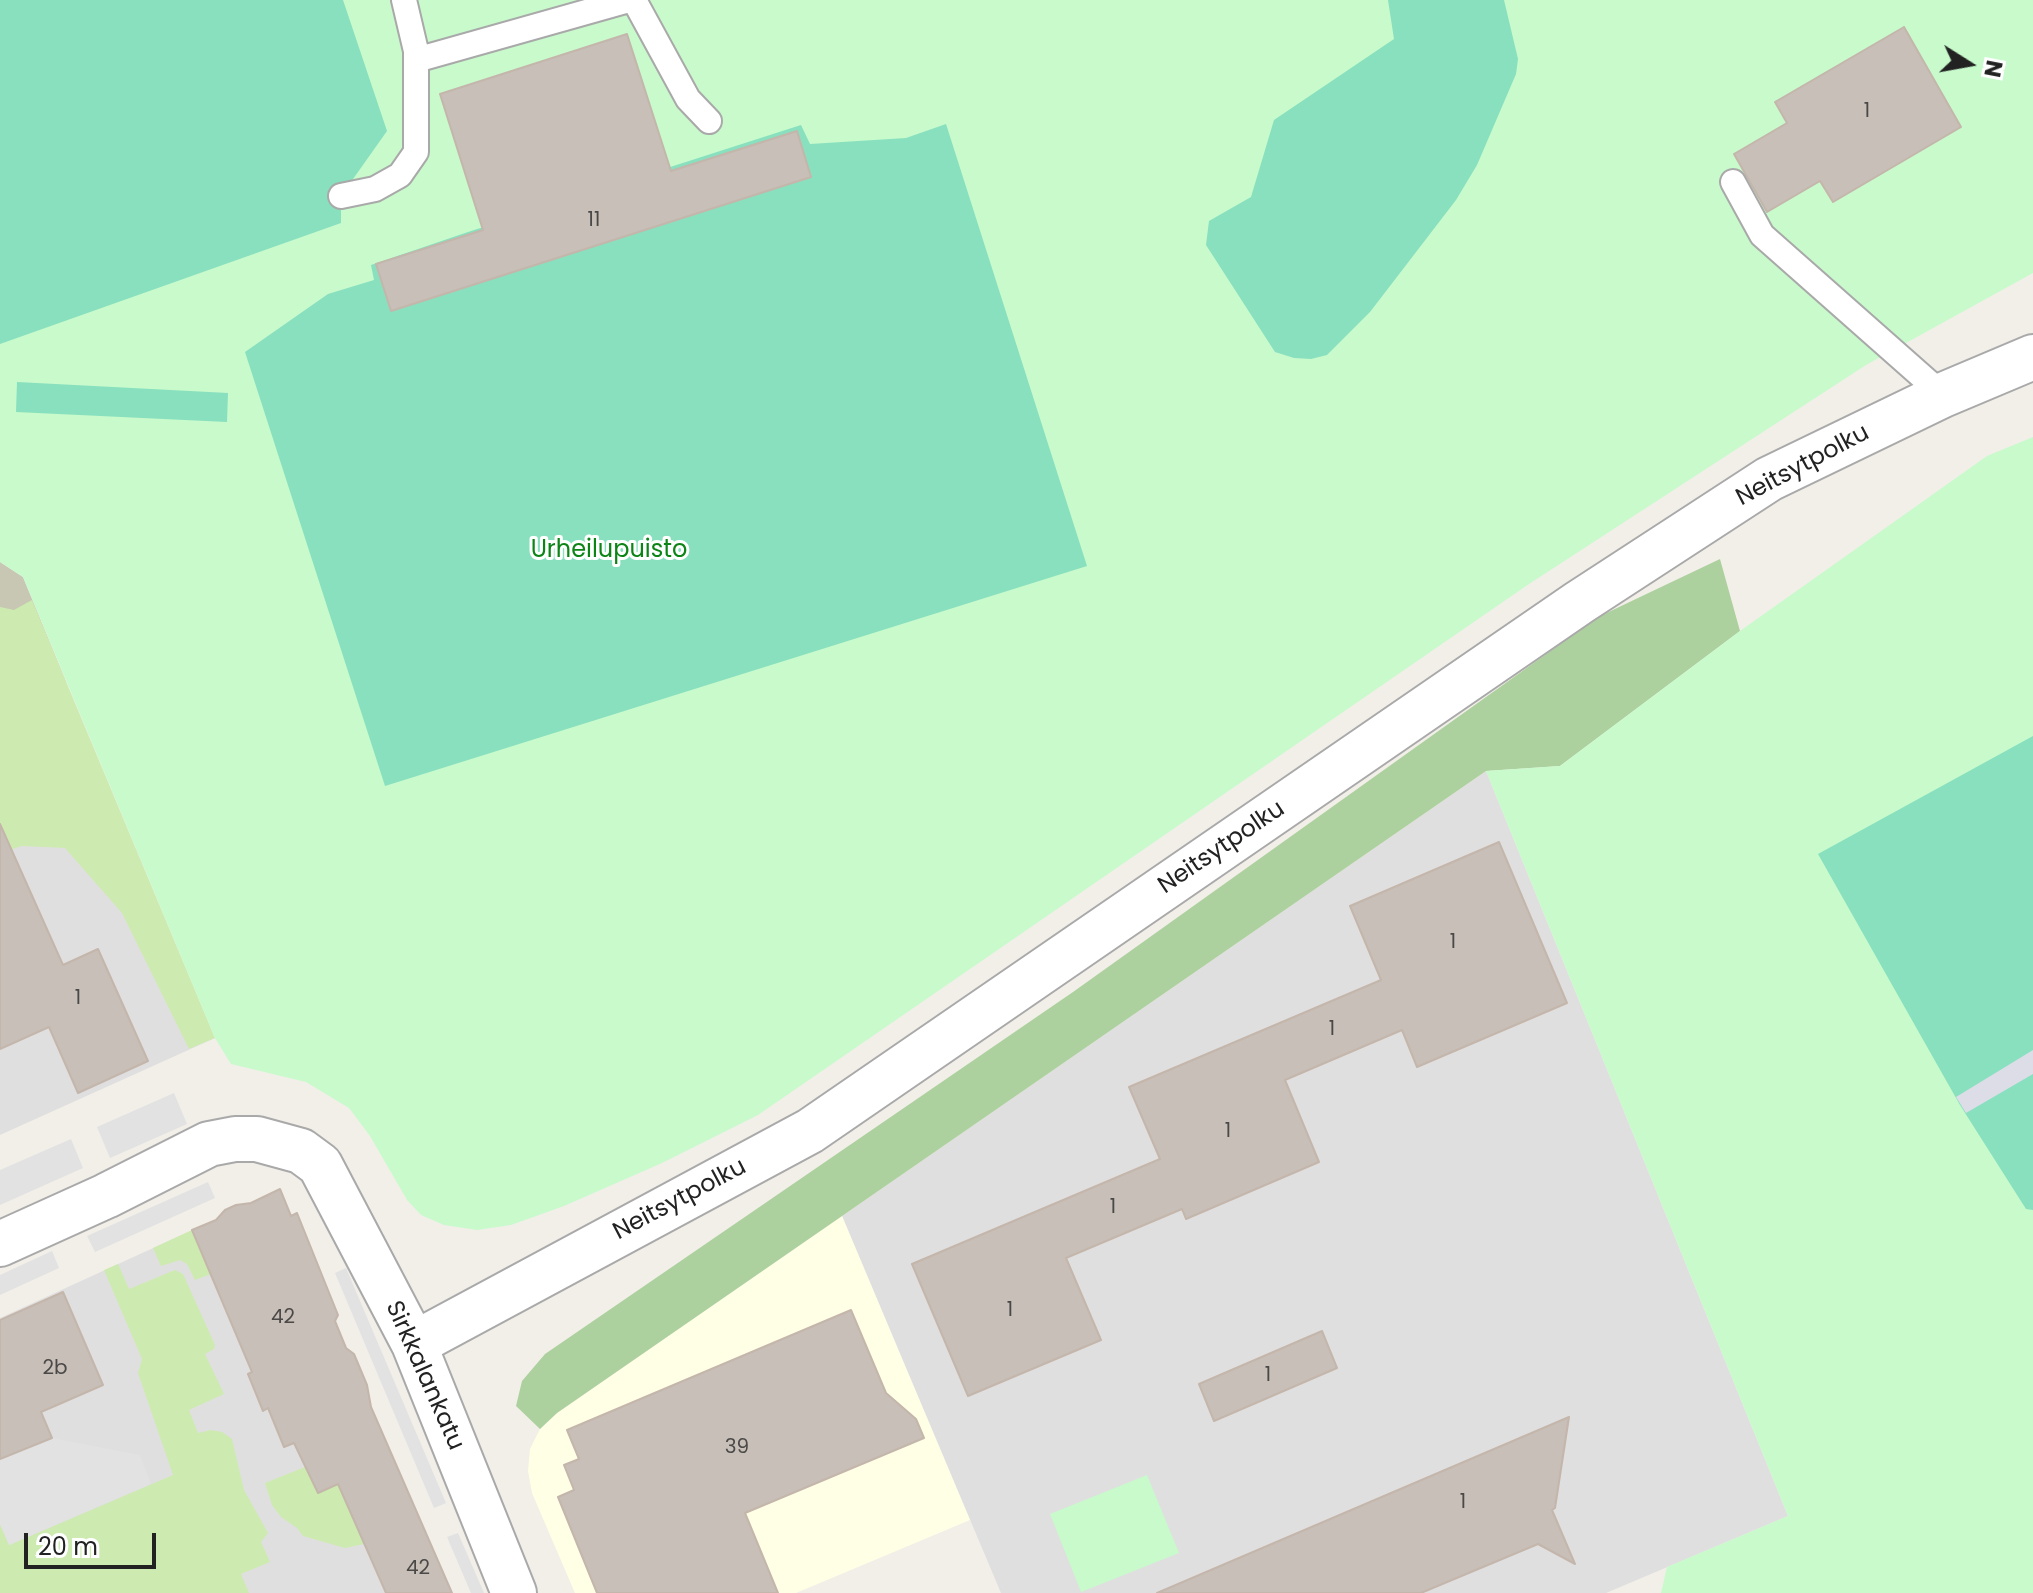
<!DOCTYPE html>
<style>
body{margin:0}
#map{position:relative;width:2033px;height:1593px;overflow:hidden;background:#f2efe9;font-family:Poppins,sans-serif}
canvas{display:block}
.north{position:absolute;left:1929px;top:24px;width:80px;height:80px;-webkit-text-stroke:6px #fff;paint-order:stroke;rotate:101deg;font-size:22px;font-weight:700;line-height:32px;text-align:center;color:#222}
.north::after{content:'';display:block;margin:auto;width:28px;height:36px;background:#222;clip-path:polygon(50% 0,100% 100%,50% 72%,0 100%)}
.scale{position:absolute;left:24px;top:1533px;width:132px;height:36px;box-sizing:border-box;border:4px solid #222;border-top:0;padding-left:10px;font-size:24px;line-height:28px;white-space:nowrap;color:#222;-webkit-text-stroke:6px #fff;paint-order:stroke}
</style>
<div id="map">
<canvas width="2033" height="1593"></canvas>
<div class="north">N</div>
<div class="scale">20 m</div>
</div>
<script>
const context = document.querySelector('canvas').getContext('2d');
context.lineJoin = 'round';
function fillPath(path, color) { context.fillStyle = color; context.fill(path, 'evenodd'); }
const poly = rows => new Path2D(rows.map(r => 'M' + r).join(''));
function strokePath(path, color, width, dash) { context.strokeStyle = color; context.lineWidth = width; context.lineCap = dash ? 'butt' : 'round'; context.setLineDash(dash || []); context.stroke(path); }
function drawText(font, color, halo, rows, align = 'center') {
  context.font = font + ' Poppins,sans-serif'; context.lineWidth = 6; context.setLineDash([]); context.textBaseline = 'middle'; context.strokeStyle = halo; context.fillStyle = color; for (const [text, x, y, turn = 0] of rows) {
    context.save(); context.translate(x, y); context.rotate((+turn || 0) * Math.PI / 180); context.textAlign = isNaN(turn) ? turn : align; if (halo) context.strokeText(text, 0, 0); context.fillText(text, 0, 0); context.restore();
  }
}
const residential = poly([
 [0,712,215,1038,0,1135],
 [1486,771,1788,1516,1606,1593,1001,1593,842,1216],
 [278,1191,450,1593,0,1593,0,1318]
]);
const education = poly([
 [842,1216,970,1520,796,1593,575,1593,532,1493,528,1471,530,1449,540,1429,557,1413]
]);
const construction = poly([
 [0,562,23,577,66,682,0,712]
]);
const grass = poly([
 [32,600,215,1038,189,1049,122,913,65,848,22,846,0,853,0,607,14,610],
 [192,1230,211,1274,195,1280,187,1264,180,1260,161,1266,153,1248],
 [118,1264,129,1289,175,1270,183,1274,215,1345,214,1349,205,1354,224,1394,189,1410,198,1433,211,1430,222,1432,232,1439,244,1490,268,1533,261,1542,270,1562,241,1574,249,1593,0,1593,0,1524,9,1545,173,1475,138,1373,142,1359,104,1270],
 [305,1467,318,1493,338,1484,360,1533,380,1524,384,1534,364,1544,345,1548,303,1536,297,1528,281,1517,272,1505,265,1483]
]);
const forest = poly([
 [1720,559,1740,631,1560,766,1486,771,557,1413,540,1429,516,1406,522,1381,545,1354,1073,992,1598,617]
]);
const park = poly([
 [0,0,2033,0,2033,273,1866,365,1529,584,758,1115,662,1163,564,1206,511,1225,477,1230,444,1225,421,1215,407,1200,370,1136,349,1108,306,1082,231,1064,215,1038,23,577,0,562],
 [2033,437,2033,1593,1661,1593,1667,1567,1788,1516,1486,771,1560,766,1740,631,1987,456],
 [1147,1475,1179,1553,1081,1592,1050,1514]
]);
const pitch = poly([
 [0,0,343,0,387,131,341,196,341,223,0,344],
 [1388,0,1504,0,1518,59,1516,74,1477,165,1456,200,1370,312,1327,355,1311,359,1294,358,1275,352,1206,245,1209,221,1251,197,1274,120,1394,39],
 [946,124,1087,566,385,786,245,352,328,294,374,280,371,265,468,232,801,125,810,144,906,138],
 [17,382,228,393,227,422,16,412],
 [2033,736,2033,1210,2026,1209,1960,1105,1818,854]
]);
const parking = poly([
 [174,1093,187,1124,110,1158,97,1127],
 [71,1139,83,1168,0,1205,0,1170],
 [208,1182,215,1198,95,1252,87,1236],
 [52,1251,59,1268,0,1295,0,1275],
 [346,1268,446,1503,434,1508,335,1273],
 [52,1438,140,1455,151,1484,9,1545,0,1524,0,1459],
 [458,1533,484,1593,471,1593,447,1537]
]);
const plaza = poly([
 [2033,1050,2033,1074,1966,1113,1956,1097]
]);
const building = poly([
 [1904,27,1961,127,1833,202,1820,181,1767,212,1734,154,1787,123,1775,102,1904,27],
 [627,34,671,171,797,131,811,177,391,311,376,264,483,230,440,94,627,34],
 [0,824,63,965,98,949,148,1061,78,1093,49,1027,0,1049,0,824],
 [1499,842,1567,1003,1417,1067,1402,1030,1285,1080,1319,1162,1186,1219,1182,1209,1066,1258,1101,1340,968,1396,912,1264,1160,1159,1129,1087,1381,980,1350,906,1499,842],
 [280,1189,291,1216,297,1213,338,1315,335,1321,346,1348,354,1354,367,1385,371,1407,452,1593,386,1593,338,1484,318,1493,294,1443,284,1447,268,1408,263,1411,248,1374,252,1372,192,1230,216,1220,225,1210,236,1205,251,1203,280,1189],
 [63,1292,103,1385,41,1412,52,1438,0,1459,0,1320,63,1292],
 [851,1310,886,1393,916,1419,924,1438,745,1513,778,1593,597,1593,558,1497,574,1490,564,1465,579,1459,567,1430,851,1310],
 [1322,1331,1337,1368,1214,1421,1199,1384,1322,1331],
 [1569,1417,1555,1508,1552,1510,1575,1564,1538,1544,1421,1593,1157,1593,1569,1417]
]);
const service = poly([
 [634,0,688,99,709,121],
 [416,60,629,0],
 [1733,182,1762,235,1943,395],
 [341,196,375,189,400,175,416,152,416,51,404,0]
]);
const minor = poly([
 [0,1244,106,1196,209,1144,235,1139,257,1139,301,1151,320,1165,414,1344,514,1593],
 [414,1344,810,1131,1580,602,1769,479,1943,395,2033,357]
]);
const numberNames = [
 ["1",1867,112],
 ["11",594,221],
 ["1",1453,943],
 ["1",78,999],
 ["1",1332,1030],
 ["1",1228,1132],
 ["1",1113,1208],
 ["1",1010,1311],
 ["42",283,1318],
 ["2b",55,1369],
 ["1",1268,1376],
 ["39",737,1448],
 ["1",1463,1503],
 ["42",418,1569]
];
const streetNames = [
 ["Neitsytpolku",1803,466,-28],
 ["Neitsytpolku",1222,848,-34],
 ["Neitsytpolku",680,1200,-28],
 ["Sirkkalankatu",424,1376,66]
];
const parkNames = [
 ["Urheilupuisto",609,551]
];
fillPath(residential, '#e0dfdf');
fillPath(education, '#ffffe5');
fillPath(construction, '#c7c7b4');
fillPath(grass, '#cdebb0');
fillPath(forest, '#add19e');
fillPath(park, '#c8facc');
fillPath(pitch, '#88e0be');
fillPath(parking, '#e2e2e2');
fillPath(plaza, '#dddde8');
fillPath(building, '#c7bfb8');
strokePath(building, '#c4b6ab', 2);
strokePath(service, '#a9a9a9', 28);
strokePath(minor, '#a9a9a9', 48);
strokePath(service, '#fff', 24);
strokePath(minor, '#fff', 44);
drawText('20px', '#4b4948', null, numberNames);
drawText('24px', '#222', '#fff', streetNames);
drawText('24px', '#0c8416', '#fff', parkNames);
</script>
